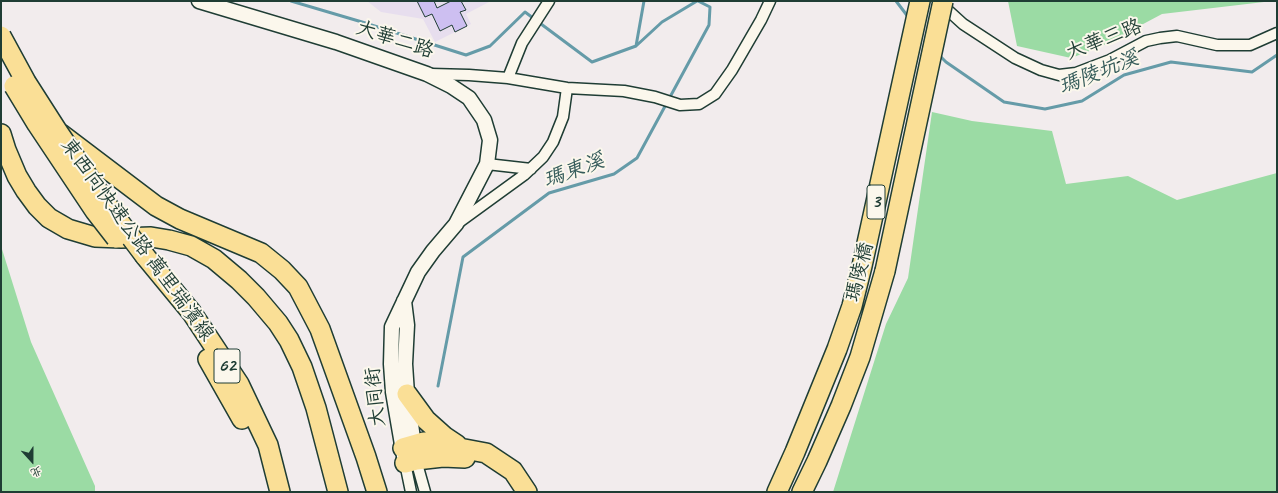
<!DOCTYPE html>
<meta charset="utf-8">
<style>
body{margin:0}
#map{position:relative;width:1278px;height:493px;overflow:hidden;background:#f2eced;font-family:Caveat,"LXGW WenKai TC",sans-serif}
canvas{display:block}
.frame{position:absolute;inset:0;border:2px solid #1f3d34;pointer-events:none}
.north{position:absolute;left:12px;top:441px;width:40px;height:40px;-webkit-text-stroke:3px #fbf7ec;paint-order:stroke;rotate:159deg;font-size:11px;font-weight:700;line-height:16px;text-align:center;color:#1f3d34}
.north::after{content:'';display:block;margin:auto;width:14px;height:18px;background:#1f3d34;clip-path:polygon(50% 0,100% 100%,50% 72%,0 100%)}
</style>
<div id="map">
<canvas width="1278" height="493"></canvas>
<div class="frame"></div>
<div class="north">北</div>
</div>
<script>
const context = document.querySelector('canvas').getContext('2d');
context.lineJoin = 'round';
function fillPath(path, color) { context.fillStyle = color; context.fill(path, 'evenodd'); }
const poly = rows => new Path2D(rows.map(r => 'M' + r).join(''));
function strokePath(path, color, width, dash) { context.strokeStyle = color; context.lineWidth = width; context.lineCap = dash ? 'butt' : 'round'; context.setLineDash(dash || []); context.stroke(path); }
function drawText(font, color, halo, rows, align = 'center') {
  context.font = font + ' Caveat,"LXGW WenKai TC",sans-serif'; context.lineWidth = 4; context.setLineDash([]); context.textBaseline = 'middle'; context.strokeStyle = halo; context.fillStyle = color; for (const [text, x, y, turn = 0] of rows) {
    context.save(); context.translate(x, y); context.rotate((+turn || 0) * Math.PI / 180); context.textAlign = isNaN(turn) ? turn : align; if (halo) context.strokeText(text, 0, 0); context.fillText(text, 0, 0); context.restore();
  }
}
const built = poly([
 [367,1,491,1,466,14,471,24,435,42,423,19,381,12]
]);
const green = poly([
 [1008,1,1266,1,1264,2,1162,14,1100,47,1071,58,1017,46],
 [932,112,972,121,1052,131,1066,184,1128,176,1177,200,1277,173,1277,492,833,492,886,324,908,278],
 [1,246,31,342,95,486,95,492,1,492]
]);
const stream = poly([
 [291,1,362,22,466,55,490,46,525,12,592,62,636,46,644,1],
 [896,1,909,18],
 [636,46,662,22,697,1],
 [939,55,946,62,1004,102,1045,109,1082,101,1124,75,1171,62,1252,72,1277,55],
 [438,386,463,257,549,193,614,174,637,158,709,25,710,7,698,1]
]);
const building = poly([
 [417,1,434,1,437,8,451,1,461,1,466,10,460,12,467,26,455,32,452,25,440,31,432,14,425,17,417,1]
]);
const street = poly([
 [941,4,963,24,1015,58,1041,70,1059,75,1076,73,1110,60,1146,41,1160,38,1177,36,1217,45,1250,45,1277,33],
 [431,74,469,75,508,78,567,88,624,91,655,97,680,105,699,104,715,94,732,70,761,20,770,1],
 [508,78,522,43,549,1],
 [487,164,531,169],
 [458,223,524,175,543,157,553,142,563,117,567,88],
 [416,460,425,492],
 [405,463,411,492]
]);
const secondary = poly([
 [199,1,336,42,427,74,451,86,469,98,484,120,490,140,487,164,456,224,433,251,418,272,392,327,391,364,393,392,404,456],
 [404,301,407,325,405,364,407,394,415,454]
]);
const highway = poly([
 [1,134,6,150,17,176,26,191,37,206,49,218,68,229,95,237,121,238,151,237,169,240,191,246,214,259,239,280,256,297,278,323,289,340,302,367,316,408,338,492],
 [61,134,156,206,180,219,261,253,282,270,298,287,320,329,366,457,377,492],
 [145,256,192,313,239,384,268,445,280,492],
 [208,359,242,419],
 [407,394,426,420,445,437,457,445],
 [403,448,424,442,438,444,486,453,513,471,527,492],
 [405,463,416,460,443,457,465,458],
 [777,492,795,452,837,349,852,306,862,266,920,1],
 [802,492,817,461,841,406,860,357,885,271]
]);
const highwayBridge = poly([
 [1,36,26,82,58,132,112,212,145,256],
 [14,86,37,124,95,211,116,238],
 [885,271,943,1]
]);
const shields = [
 [876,202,18],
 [227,366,26]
];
const shieldNames = [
 ["3",876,202],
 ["62",227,366]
];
const streetNames = [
 ["大華二路",395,40,18],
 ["大華三路",1104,40,-21],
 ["東西向快速公路 萬里瑞濱線",137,240,54],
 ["瑪陵橋",860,272,-76],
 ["大同街",376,397,-96]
];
const waterNames = [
 ["瑪陵坑溪",1099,73,-22],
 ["瑪東溪",574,171,-20]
];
fillPath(built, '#e7deee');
fillPath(green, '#9bdba4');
strokePath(stream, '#659ba8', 3);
fillPath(building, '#cdbff1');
strokePath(building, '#1f3d34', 1);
strokePath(street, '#1f3d34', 13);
strokePath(secondary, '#1f3d34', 17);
strokePath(highway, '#1f3d34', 22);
strokePath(street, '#fbf7ec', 10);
strokePath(secondary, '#fbf7ec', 14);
strokePath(highway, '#fadf96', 19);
strokePath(highwayBridge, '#1f3d34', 22, []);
strokePath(highwayBridge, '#fadf96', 19);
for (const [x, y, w] of shields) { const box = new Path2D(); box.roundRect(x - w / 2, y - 17, w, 34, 3); context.fillStyle = '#fbf7ec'; context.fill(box); strokePath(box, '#1f3d34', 1); }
drawText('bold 19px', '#1f3d34', null, shieldNames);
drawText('20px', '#1f3d34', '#fbf7ec', streetNames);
drawText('italic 21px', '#365c5b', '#fbf7ec', waterNames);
</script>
